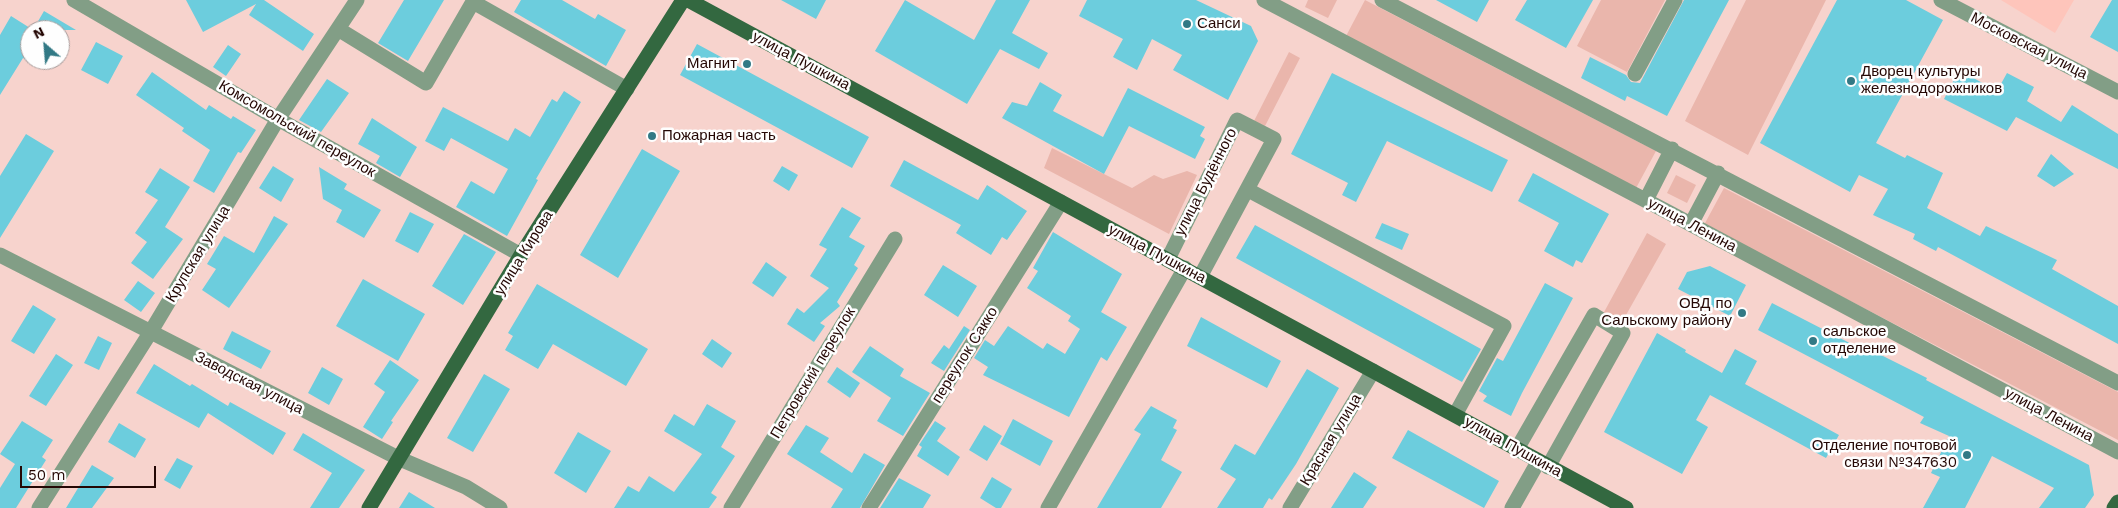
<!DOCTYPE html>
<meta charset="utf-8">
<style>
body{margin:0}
#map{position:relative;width:2118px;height:508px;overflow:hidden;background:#f7d3cd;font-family:"Work Sans",sans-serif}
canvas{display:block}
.north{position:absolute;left:20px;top:20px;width:50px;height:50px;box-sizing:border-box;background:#fefefe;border:1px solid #a79b9a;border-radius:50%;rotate:333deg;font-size:14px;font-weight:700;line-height:20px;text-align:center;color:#240704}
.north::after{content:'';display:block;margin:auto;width:18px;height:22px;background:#327985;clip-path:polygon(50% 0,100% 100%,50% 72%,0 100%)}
.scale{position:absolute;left:20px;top:466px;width:136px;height:22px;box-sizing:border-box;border:2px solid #240704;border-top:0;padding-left:6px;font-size:15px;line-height:18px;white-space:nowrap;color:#240704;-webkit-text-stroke:4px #fefefe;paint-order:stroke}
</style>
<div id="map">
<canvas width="2118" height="508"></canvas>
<div class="north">N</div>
<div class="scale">50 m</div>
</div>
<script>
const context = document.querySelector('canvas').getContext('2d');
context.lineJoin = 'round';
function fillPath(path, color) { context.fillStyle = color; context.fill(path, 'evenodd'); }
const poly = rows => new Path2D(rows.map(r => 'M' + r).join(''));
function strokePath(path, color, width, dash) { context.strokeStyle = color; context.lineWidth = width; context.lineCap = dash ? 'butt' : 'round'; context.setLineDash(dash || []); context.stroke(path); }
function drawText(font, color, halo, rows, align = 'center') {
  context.font = font + ' "Work Sans",sans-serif'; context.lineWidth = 5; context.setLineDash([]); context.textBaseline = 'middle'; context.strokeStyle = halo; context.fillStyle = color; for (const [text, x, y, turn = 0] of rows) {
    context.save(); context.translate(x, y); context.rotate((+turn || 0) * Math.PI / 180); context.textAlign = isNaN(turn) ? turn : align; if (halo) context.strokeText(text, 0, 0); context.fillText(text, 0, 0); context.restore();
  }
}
const built = poly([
 [2001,0,2074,0,2055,33]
]);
const green = poly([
 [1308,0,1337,0,1328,18,1305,7],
 [1365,0,1656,151,1635,190,1345,38],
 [1601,0,1665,0,1627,72,1577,46],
 [1746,0,1826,0,1748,155,1685,121],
 [1289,52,1300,58,1265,126,1254,121],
 [1052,148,1132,188,1154,175,1163,179,1187,171,1197,175,1169,234,1044,168],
 [1676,175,1696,185,1687,203,1667,193],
 [1724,188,2118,392,2118,440,1704,225],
 [1647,233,1666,244,1621,324,1603,314]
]);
const building = poly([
 [186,0,264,0,314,34,303,51,249,15,256,4,203,32],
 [404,0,444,0,408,61,378,43],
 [521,0,562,0,595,19,598,14,626,30,606,66,514,12],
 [781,0,826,0,816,19],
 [905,0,974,40,996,0,1030,0,1012,33,1048,53,1039,69,1000,49,967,104,875,51],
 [1087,0,1196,0,1251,26,1258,41,1228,100,1173,70,1182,55,1152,39,1137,70,1113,57,1123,39,1079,16],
 [1436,0,1489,0,1477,22],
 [1527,0,1593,0,1566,48,1515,20],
 [1684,0,1729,0,1667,116,1627,96,1625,101,1581,78,1590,57,1626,75,1631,82,1640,83],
 [1837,0,1906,0,1943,20,1876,143,1905,158,1907,155,1943,173,1927,208,1980,236,1986,226,2057,260,2052,269,2118,306,2118,344,1938,247,1936,251,1913,239,1915,234,1873,215,1888,189,1859,175,1850,192,1760,143],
 [2112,0,2118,0,2118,52,2090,37],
 [44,11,76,30,33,30],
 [11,16,30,28,30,62,23,58,0,95,0,35],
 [96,42,123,56,108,84,81,70],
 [697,44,869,137,852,168,680,75],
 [228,45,241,54,226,76,213,67],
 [1959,70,1997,91,2007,73,2034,87,2027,101,2061,122,2072,105,2118,134,2118,169,2016,117,2007,131,1944,99],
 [152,72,206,110,209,105,231,119,233,116,256,130,241,153,238,152,214,193,193,181,210,150,182,131,184,128,136,95],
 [1332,73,1508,160,1492,192,1387,141,1356,202,1342,195,1348,183,1291,154],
 [327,79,349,93,321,132,299,120],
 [1040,82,1062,95,1053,111,1103,137,1128,88,1205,127,1200,136,1205,139,1195,159,1129,126,1104,174,1002,118,1012,102,1027,106],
 [564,91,581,102,536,179,538,180,507,236,456,207,471,181,494,194,508,169,451,138,444,151,425,141,443,107,508,141,515,128,530,137,552,99,557,102],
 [372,118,417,147,400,177,376,163,380,156,358,144],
 [26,134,54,151,0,238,0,176],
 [642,149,680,171,618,278,580,255],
 [2051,154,2074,174,2054,187,2037,176],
 [904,160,978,200,987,185,1027,211,1007,240,1002,237,991,255,956,233,961,225,890,186],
 [273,166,294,179,281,202,259,188],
 [782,166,798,175,789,191,773,181],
 [319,167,347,184,344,189,381,210,364,238,336,222,342,210,323,199],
 [160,168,190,187,165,227,183,239,153,279,131,263,147,242,135,233,158,200,145,192],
 [1533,173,1609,214,1582,263,1576,260,1573,267,1544,251,1559,223,1518,201],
 [842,207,861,218,849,237,865,246,854,265,858,268,837,302,840,306,820,323,825,326,814,342,787,324,797,308,804,313,829,288,810,276,827,249,819,245],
 [410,212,434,224,418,253,395,241],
 [274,216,288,224,229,308,202,290,216,269,207,264,224,236,254,253],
 [1382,223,1409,234,1402,250,1375,238],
 [1255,225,1481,349,1462,382,1236,258],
 [1053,232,1122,274,1101,312,1127,327,1107,361,1101,357,1069,417,983,375,988,367,974,358,985,340,994,346,1008,326,1043,349,1047,343,1065,354,1080,329,1068,321,1071,316,1027,288,1038,271,1033,268],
 [464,234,496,252,463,305,432,286],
 [766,262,787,277,773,297,752,283],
 [943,265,977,286,958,317,924,295],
 [1710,266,1746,285,1730,316,1678,289,1687,272],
 [363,279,425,314,398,361,336,326],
 [138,281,155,293,141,312,124,300],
 [1545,283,1573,298,1522,393,1511,416,1483,401,1487,396,1479,391,1497,358,1503,361],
 [537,284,648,349,626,386,553,344,538,369,505,350,513,336,508,333],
 [1772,303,1871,354,1873,351,1927,378,1926,380,2089,465,2094,495,2085,508,2039,508,2054,488,1992,456,1965,508,1923,508,1940,477,1931,473,1949,436,1920,423,1924,417,1758,330],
 [33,305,56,319,34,354,11,341],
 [1201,317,1281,361,1267,388,1187,346],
 [964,326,970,330,944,371,931,363,944,345,949,349],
 [232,331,271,351,261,369,223,349],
 [1657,333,1686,350,1685,352,1722,373,1735,349,1757,361,1745,384,1839,435,1826,458,1710,395,1696,420,1708,427,1682,474,1604,432],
 [98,336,112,343,99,370,84,363],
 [712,339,732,353,722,368,702,354],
 [870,346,904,369,900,376,930,393,903,436,877,421,891,398,852,372],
 [56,354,73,365,46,406,29,396],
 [390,360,419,380,391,421,393,422,382,439,363,427,385,392,374,384],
 [154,364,190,386,192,384,228,406,230,402,286,433,273,455,208,413,199,428,136,393],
 [322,367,343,379,329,405,308,393],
 [837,367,860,383,850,398,827,382],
 [1307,369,1339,388,1296,464,1272,500,1269,498,1263,508,1217,508,1236,479,1220,469,1235,444,1255,455],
 [484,374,510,389,473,452,447,438],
 [707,404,736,421,721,447,735,456,711,493,717,497,709,508,614,508,628,486,639,492,649,476,674,492,702,454,664,431,674,414,694,426],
 [1151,406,1177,420,1173,428,1177,430,1161,460,1182,472,1161,508,1097,508,1141,434,1134,430],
 [1013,419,1053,441,1040,466,1000,444],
 [22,421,53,440,42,457,46,460,16,508,0,508,0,488,15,464,0,454],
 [935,421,946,428,937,441,960,457,948,476,917,456,922,447,919,445],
 [119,423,146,439,135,458,108,442],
 [806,425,829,438,820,452,852,473,864,453,885,465,860,508,831,508,843,489,787,454],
 [984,425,1002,436,987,461,969,450],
 [1408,430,1499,481,1484,508,1392,458],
 [578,432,611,451,586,493,554,473],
 [303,433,365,470,339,508,310,508,332,473,293,450],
 [177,458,193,466,180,489,164,480],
 [92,465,114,478,92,508,66,508],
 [1354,472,1377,487,1363,508,1331,508],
 [992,477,1012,489,1001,508,996,508,980,498],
 [899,478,931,495,923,508,880,508],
 [409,492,435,508,399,508]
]);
const minor = poly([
 [74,0,278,119,521,255],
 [1264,0,1666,211,2118,452],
 [1382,0,2118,383],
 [1941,0,2118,92],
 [473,2,627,89],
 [338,29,426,83,474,0],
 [1635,74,1675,0],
 [1248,190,1504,326,1455,415],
 [1646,200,1672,149],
 [1691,224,1718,173],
 [0,255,400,459,466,487,500,508],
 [1168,259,1237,120,1274,139,1200,277],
 [1517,449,1594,315,1623,333,1548,467],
 [39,508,150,333,278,119,357,0],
 [731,508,895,239],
 [869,508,1061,202],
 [1048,508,1185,268],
 [1290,508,1373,371],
 [1512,508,1538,462]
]);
const major = poly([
 [688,0,1626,508],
 [369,508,521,255,683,0],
 [2114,508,2118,502]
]);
const markers = [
 [1187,24,5,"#327985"],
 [747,64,5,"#327985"],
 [1851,81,5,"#327985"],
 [652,136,5,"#327985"],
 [1742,313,5,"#327985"],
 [1813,341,5,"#327985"],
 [1967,455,5,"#327985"]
];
const poiNames = [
 ["Санси",1197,24],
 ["Магнит",737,64,"right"],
 ["Дворец культуры",1861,72],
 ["железнодорожников",1861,89],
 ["Пожарная часть",662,136],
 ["ОВД по",1732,304,"right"],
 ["Сальскому району",1732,321,"right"],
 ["сальское",1823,332],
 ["отделение",1823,349],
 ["Отделение почтовой",1957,446,"right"],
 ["связи №347630",1957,463,"right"]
];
const streetNames = [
 ["Московская улица",2029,46,27],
 ["улица Пушкина",801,61,28],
 ["Комсомольский переулок",297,129,30],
 ["улица Будённого",1206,182,-63],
 ["улица Ленина",1692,225,28],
 ["улица Кирова",524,253,-58],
 ["Крупская улица",198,254,-59],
 ["улица Пушкина",1157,254,28],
 ["переулок Сакко",965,355,-58],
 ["Петровский переулок",813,373,-59],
 ["Заводская улица",249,383,27],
 ["улица Ленина",2049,415,28],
 ["Красная улица",1331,440,-59],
 ["улица Пушкина",1513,447,29]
];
fillPath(built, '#fec5bb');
fillPath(green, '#eab6ac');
fillPath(building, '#6ccddd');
strokePath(minor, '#829e86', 15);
strokePath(major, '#336840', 15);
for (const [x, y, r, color] of markers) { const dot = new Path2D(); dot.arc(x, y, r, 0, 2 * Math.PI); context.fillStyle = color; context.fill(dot); strokePath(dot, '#fefefe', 2); }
drawText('15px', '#240704', '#fefefe', poiNames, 'left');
drawText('15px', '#240704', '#fefefe', streetNames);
</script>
